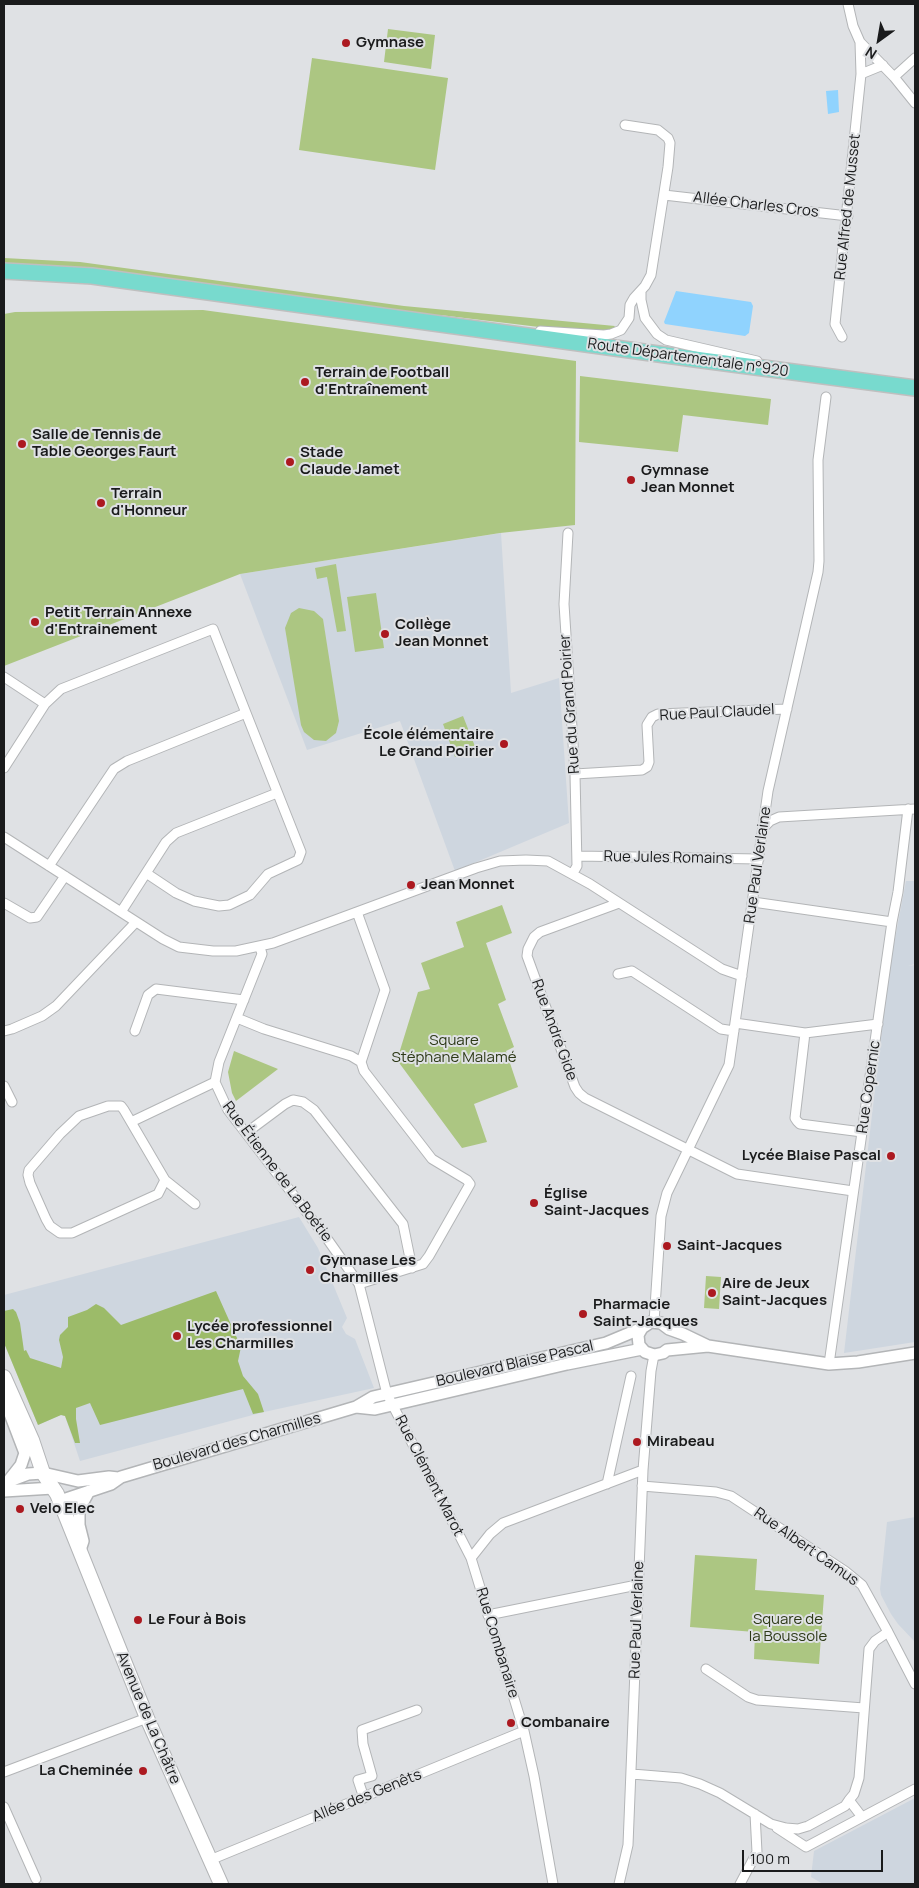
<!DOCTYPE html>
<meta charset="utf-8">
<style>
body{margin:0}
#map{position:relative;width:919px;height:1888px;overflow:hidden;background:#dfe1e4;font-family:Manrope,sans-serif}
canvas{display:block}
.frame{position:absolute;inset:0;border:5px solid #1a1b1c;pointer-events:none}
.north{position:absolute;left:854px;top:15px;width:50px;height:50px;-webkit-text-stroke:4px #dfe1e4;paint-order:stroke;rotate:212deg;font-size:14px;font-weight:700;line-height:20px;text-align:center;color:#1a1b1c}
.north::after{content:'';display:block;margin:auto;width:18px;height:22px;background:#1a1b1c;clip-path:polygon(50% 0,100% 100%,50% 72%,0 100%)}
.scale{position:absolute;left:742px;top:1850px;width:141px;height:22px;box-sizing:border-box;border:2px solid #1a1b1c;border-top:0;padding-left:6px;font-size:15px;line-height:18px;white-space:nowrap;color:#1a1b1c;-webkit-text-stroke:4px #dfe1e4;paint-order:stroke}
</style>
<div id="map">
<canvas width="919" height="1888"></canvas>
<div class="frame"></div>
<div class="north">N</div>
<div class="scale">100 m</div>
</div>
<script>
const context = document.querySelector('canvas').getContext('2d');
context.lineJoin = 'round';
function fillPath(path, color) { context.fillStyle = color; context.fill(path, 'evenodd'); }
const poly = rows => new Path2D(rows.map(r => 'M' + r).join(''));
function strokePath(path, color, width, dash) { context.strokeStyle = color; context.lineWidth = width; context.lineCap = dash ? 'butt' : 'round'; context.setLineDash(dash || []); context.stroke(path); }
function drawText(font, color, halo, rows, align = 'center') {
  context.font = font + ' Manrope,sans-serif'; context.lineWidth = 4; context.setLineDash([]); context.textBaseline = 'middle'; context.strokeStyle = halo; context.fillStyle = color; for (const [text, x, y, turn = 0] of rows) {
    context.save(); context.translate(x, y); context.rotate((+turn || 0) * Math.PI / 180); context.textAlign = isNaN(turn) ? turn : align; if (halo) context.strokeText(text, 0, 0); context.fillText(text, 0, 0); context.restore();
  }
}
const built = poly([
 [501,533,511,693,559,678,569,823,455,871,400,721,307,750,240,574],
 [906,881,915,881,915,964,908,966,915,965,915,1342,844,1353,889,970],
 [299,1217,318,1248,347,1318,342,1327,346,1334,355,1339,374,1388,264,1412,80,1461,65,1416,61,1415,38,1425,4,1343,4,1295],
 [915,1517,915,1642,898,1624,891,1614,881,1595,880,1589,887,1522],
 [915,1798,915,1884,823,1884,811,1877,814,1851]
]);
const green = poly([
 [388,29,435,35,431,69,384,62],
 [312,58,448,78,435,170,299,150],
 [4,258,80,262,404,306,615,326,613,329,601,332,539,327,440,315,425,315,4,265],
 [203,310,576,361,575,525,500,533,240,574,4,666,4,314,15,312],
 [580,376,771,399,768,425,683,415,678,452,579,442],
 [336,564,346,631,337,632,327,577,317,579,315,568],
 [376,593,384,648,355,652,347,597],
 [299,608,314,611,323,619,339,721,336,733,326,741,314,740,304,732,301,725,285,628,291,613],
 [463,716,476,749,455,757,443,724],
 [502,905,512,933,486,943,506,1000,498,1004,514,1047,506,1051,518,1087,474,1104,487,1142,462,1148,397,1060,418,992,430,989,421,963,464,947,456,922],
 [234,1051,278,1069,236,1101,232,1093,228,1072],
 [706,1276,721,1277,719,1309,704,1308],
 [695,1555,757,1559,755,1590,824,1595,819,1664,754,1659,755,1632,690,1627]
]);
const forest = poly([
 [216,1291,241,1347,238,1361,243,1376,258,1394,264,1412,253,1414,243,1389,100,1425,90,1403,76,1408,76,1419,80,1443,75,1443,65,1416,61,1415,38,1425,4,1343,4,1311,13,1309,16,1312,20,1323,24,1351,26,1350,30,1358,61,1368,63,1357,59,1340,60,1335,68,1327,68,1317,87,1310,96,1304,104,1308,121,1325]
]);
const water = poly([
 [838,90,839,112,828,114,826,91],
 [676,291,751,302,753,306,749,333,745,336,665,324,664,322]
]);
const minor = poly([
 [860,42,894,77,915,103],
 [861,74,883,65],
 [894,77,915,58],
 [664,195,848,216],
 [641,291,641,300,645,318,657,334,666,340,757,361],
 [540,331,604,335,611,334,621,330,629,318,630,305,634,298,645,286,651,275,668,167,670,143,668,138,658,130,625,125],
 [842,337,835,324,861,74,860,42,853,26,848,4],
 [568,533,564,604,575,774,577,866,573,873],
 [4,677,45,704],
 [4,768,45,704,61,689,213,629,246,713,127,761,114,769,49,866],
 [575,774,642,770,647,767,649,762,647,725,652,717,658,714,787,709],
 [764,827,770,821,779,817,915,809],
 [4,837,163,939,179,947,213,951,236,951,273,943,476,868,500,861,526,860,548,861,590,884,722,969,742,976],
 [577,856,759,859],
 [146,873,176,893,194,901,219,906,229,905,250,895,268,874,298,860,301,852,246,713],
 [753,902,892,922],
 [4,903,30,918,37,917,65,876],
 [619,903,540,932,534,937,528,949,527,956,575,1087,579,1093,585,1098,737,1174,853,1191],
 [121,912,166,842,176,833,277,793],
 [357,912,385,990,361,1062,364,1071,432,1159,467,1180,470,1184,429,1256,423,1264,359,1284],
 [260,947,262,954,219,1062,215,1082,228,1110,328,1240,359,1284,387,1394,471,1558],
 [618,974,632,971,721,1029,734,1031],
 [237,1018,264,1029,351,1056,361,1062],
 [735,1023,805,1033,878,1024],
 [4,1031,12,1029,42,1016,56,1006,136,922],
 [135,1031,148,995,156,989,244,1000],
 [805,1033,795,1118,797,1121,800,1124,862,1132],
 [4,1086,12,1102],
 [108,1106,121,1106,124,1110,165,1180,158,1194,72,1233,60,1233,50,1226,46,1219,30,1183,28,1175,29,1170,60,1134,79,1116,108,1106],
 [131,1122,215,1082],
 [246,1133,285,1104,293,1100,303,1102,314,1110,403,1224,412,1268],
 [165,1180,195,1204],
 [654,1322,661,1216,667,1193,729,1065,768,791,818,572,819,561,818,460,826,397],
 [829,1364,892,922,898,892,908,809],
 [607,1484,631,1376],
 [642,1486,716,1492,731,1496,845,1571,862,1585,888,1632,875,1641,869,1649,859,1778,854,1794,849,1800],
 [488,1615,637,1585],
 [888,1632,915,1684],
 [706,1669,748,1697,757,1700,864,1708],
 [4,1772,147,1718],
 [632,1774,681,1778,700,1784,720,1793,771,1824,786,1828,798,1829,808,1826,845,1806,849,1800,862,1817],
 [364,1798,358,1780,372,1776,363,1744,362,1730,417,1710],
 [4,1807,36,1879],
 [777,1828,806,1847,915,1789],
 [210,1860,524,1731],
 [553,1884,534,1776,524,1731,471,1558,490,1534,503,1523,643,1470],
 [619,1884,628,1845,643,1470,651,1371,654,1355],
 [740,1884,757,1852,755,1814]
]);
const tertiary = poly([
 [642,1328,638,1335,639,1345,645,1352,654,1355,663,1353,667,1350,708,1346,829,1364,858,1362,915,1353],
 [4,1398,25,1453,21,1465,10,1479],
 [356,1407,375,1409,567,1364,642,1349],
 [4,1483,28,1474,43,1473,78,1481,109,1477,118,1478],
 [4,1491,53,1488],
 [60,1501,111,1484,121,1477,356,1407,373,1397,606,1343,642,1328,651,1322,661,1323,669,1329,683,1334,708,1346],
 [80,1550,83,1541,79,1525,79,1509,89,1491]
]);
const secondary = poly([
 [4,1377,32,1440,43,1473,57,1494,147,1718,221,1884]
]);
const primary = poly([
 [4,271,92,276,702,360,915,388]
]);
const markers = [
 [346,43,5,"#ac1920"],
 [305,382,5,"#ac1920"],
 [22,444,5,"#ac1920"],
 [290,462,5,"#ac1920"],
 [631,480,5,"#ac1920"],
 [101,503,5,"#ac1920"],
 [35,622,5,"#ac1920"],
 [385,634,5,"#ac1920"],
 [504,744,5,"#ac1920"],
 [411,885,5,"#ac1920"],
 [891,1156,5,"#ac1920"],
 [534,1203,5,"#ac1920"],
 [667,1246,5,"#ac1920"],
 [310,1270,5,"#ac1920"],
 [712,1293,5,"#ac1920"],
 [583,1314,5,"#ac1920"],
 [177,1336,5,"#ac1920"],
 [637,1442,5,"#ac1920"],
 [20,1509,5,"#ac1920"],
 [138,1620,5,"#ac1920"],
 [511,1723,5,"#ac1920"],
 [143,1771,5,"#ac1920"]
];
const poiNames = [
 ["Gymnase",356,43],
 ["Terrain de Football",315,373],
 ["d'Entraînement",315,390],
 ["Salle de Tennis de",32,435],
 ["Table Georges Faurt",32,452],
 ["Stade",300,453],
 ["Claude Jamet",300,470],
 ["Gymnase",641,471],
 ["Jean Monnet",641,488],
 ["Terrain",111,494],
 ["d'Honneur",111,511],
 ["Petit Terrain Annexe",45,613],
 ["d'Entrainement",45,630],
 ["Collège",395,625],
 ["Jean Monnet",395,642],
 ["École élémentaire",494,735,"right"],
 ["Le Grand Poirier",494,752,"right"],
 ["Jean Monnet",421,885],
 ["Lycée Blaise Pascal",881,1156,"right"],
 ["Église",544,1194],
 ["Saint-Jacques",544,1211],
 ["Saint-Jacques",677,1246],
 ["Gymnase Les",320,1261],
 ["Charmilles",320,1278],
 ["Aire de Jeux",722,1284],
 ["Saint-Jacques",722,1301],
 ["Pharmacie",593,1305],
 ["Saint-Jacques",593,1322],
 ["Lycée professionnel",187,1327],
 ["Les Charmilles",187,1344],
 ["Mirabeau",647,1442],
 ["Velo Elec",30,1509],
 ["Le Four à Bois",148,1620],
 ["Combanaire",521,1723],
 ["La Cheminée",133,1771,"right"]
];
const streetNames = [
 ["Allée Charles Cros",756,205,7],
 ["Rue Alfred de Musset",848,207,-84],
 ["Route Départementale n°920",688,358,8],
 ["Rue du Grand Poirier",570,704,-94],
 ["Rue Paul Claudel",717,713,-3],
 ["Rue Jules Romains",668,858,1],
 ["Rue Paul Verlaine",758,865,-82],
 ["Rue André Gide",554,1030,70],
 ["Rue Copernic",869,1087,-82],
 ["Rue Étienne de La Boétie",277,1172,53],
 ["Boulevard Blaise Pascal",515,1364,-13],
 ["Boulevard des Charmilles",237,1442,-16],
 ["Rue Clément Marot",429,1476,63],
 ["Rue Albert Camus",806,1547,35],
 ["Rue Paul Verlaine",637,1620,-88],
 ["Rue Combanaire",497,1643,73],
 ["Avenue de La Châtre",148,1718,67],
 ["Allée des Genêts",367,1796,-22]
];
const parkNames = [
 ["Square",454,1041],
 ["Stéphane Malamé",454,1058],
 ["Square de",788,1620],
 ["la Boussole",788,1637]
];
fillPath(built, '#ced6df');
fillPath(green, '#acc682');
fillPath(forest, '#9cbb69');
fillPath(water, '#90d3fe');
strokePath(minor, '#b3b5b7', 11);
strokePath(tertiary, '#b3b5b7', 14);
strokePath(secondary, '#b3b5b7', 16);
strokePath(primary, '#bfbfbf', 18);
strokePath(minor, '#fff', 9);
strokePath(tertiary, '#fff', 11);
strokePath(secondary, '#fff', 14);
strokePath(primary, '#78dace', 15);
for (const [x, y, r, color] of markers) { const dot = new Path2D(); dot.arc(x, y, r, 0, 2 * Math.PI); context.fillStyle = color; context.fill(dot); strokePath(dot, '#dfe1e4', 2); }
drawText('bold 15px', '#1a1b1c', '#dfe1e4', poiNames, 'left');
drawText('15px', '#1a1b1c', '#dfe1e4', streetNames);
drawText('15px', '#2d3917', '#dfe1e4', parkNames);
</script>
